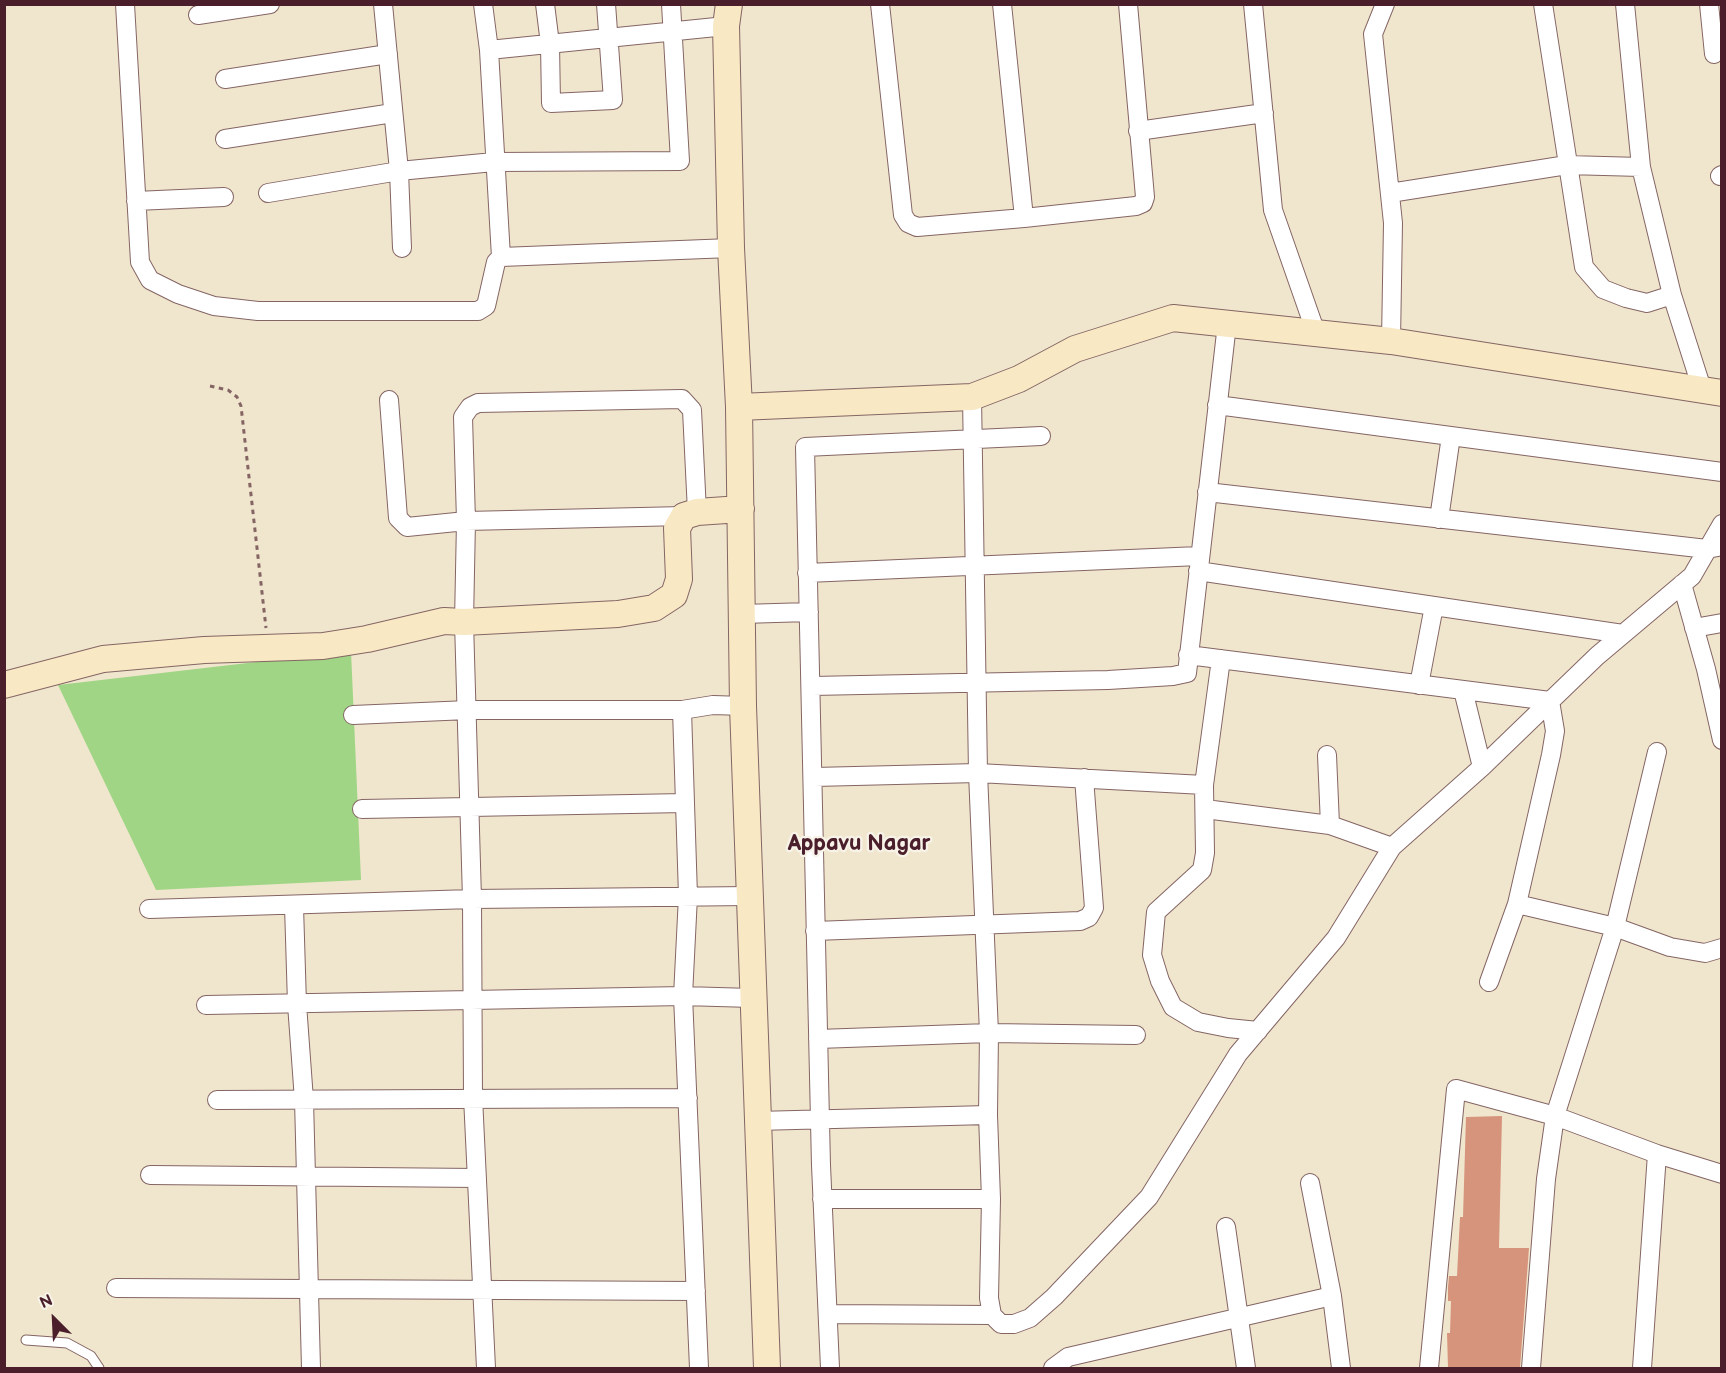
<!DOCTYPE html>
<style>
body{margin:0}
#map{position:relative;width:1726px;height:1373px;overflow:hidden;background:#f0e6cd;font-family:"Balsamiq Sans",sans-serif}
canvas{display:block}
.frame{position:absolute;inset:0;border:6px solid #4a1f2b;pointer-events:none}
.north{position:absolute;left:24px;top:1289px;width:60px;height:60px;-webkit-text-stroke:4px #f7f3e8;paint-order:stroke;rotate:336deg;font-size:16px;font-weight:700;line-height:24px;text-align:center;color:#4a1f2b}
.north::after{content:'';display:block;margin:auto;width:21px;height:27px;background:#4a1f2b;clip-path:polygon(50% 0,100% 100%,50% 72%,0 100%)}
</style>
<div id="map">
<canvas width="1726" height="1373"></canvas>
<div class="frame"></div>
<div class="north">N</div>
</div>
<script>
const context = document.querySelector('canvas').getContext('2d');
context.lineJoin = 'round';
function fillPath(path, color) { context.fillStyle = color; context.fill(path, 'evenodd'); }
const poly = rows => new Path2D(rows.map(r => 'M' + r).join(''));
function strokePath(path, color, width, dash) { context.strokeStyle = color; context.lineWidth = width; context.lineCap = dash ? 'butt' : 'round'; context.setLineDash(dash || []); context.stroke(path); }
function drawText(font, color, halo, rows, align = 'center') {
  context.font = font + ' "Balsamiq Sans",sans-serif'; context.lineWidth = 4.5; context.setLineDash([]); context.textBaseline = 'middle'; context.strokeStyle = halo; context.fillStyle = color; for (const [text, x, y, turn = 0] of rows) {
    context.save(); context.translate(x, y); context.rotate((+turn || 0) * Math.PI / 180); context.textAlign = isNaN(turn) ? turn : align; if (halo) context.strokeText(text, 0, 0); context.fillText(text, 0, 0); context.restore();
  }
}
const green = poly([
 [351,651,361,880,156,890,58,685]
]);
const building = poly([
 [1502,1116,1499,1248,1529,1248,1520,1368,1448,1368,1447,1333,1450,1333,1451,1301,1448,1301,1448,1287,1449,1276,1457,1276,1460,1217,1463,1217,1466,1117]
]);
const path = poly([
 [210,386,228,390,237,397,241,406,266,628]
]);
const lane = poly([
 [26,1340,67,1343,91,1356,99,1368]
]);
const street = poly([
 [125,4,140,262,150,280,178,294,214,306,258,311,478,311,486,306,496,262,501,257,731,248],
 [383,4,399,171,494,162,680,161,671,4],
 [483,4,489,50,501,257],
 [545,4,550,44,551,103,613,100,606,4],
 [880,4,903,215,908,223,917,227,1024,218,1136,206,1143,203,1145,197,1128,4],
 [1002,4,1024,218],
 [1253,4,1273,210,1316,333],
 [1385,4,1373,34,1393,223,1391,341],
 [1543,4,1584,267,1603,289,1626,298,1647,303,1672,295],
 [1625,4,1641,167,1672,295,1702,389],
 [1709,4,1714,54],
 [198,15,270,4],
 [489,50,726,26],
 [225,79,388,54],
 [1138,131,1264,113],
 [225,139,393,113],
 [1720,176,1722,175],
 [268,193,399,171,402,248],
 [1390,193,1567,165,1641,167],
 [136,201,224,197],
 [972,397,978,773,989,1033,988,1115,991,1199,989,1298,992,1315,1001,1324,1014,1324,1030,1318,1054,1297,1149,1197,1238,1054,1336,938,1392,847,1482,767,1597,656,1692,576,1722,524],
 [389,400,398,518,407,527,466,521,463,417,470,407,478,403,682,399,692,410,697,512],
 [1217,405,1722,472],
 [1207,492,1707,549,1718,547],
 [1439,519,1451,436],
 [1198,571,1623,634],
 [807,573,1199,556],
 [1682,584,1706,669,1722,740],
 [742,614,809,612],
 [1694,628,1722,623],
 [1188,655,1550,701,1555,731,1551,755,1517,904,1489,982],
 [1221,659,1204,785,1205,853,1202,870,1156,912,1152,955,1160,981,1173,1007,1198,1022,1228,1028,1258,1031],
 [1419,685,1434,606],
 [812,686,1108,680,1173,676,1187,673,1227,324],
 [1463,690,1482,767],
 [353,715,468,710,682,710],
 [1327,755,1330,825],
 [814,777,978,773,1204,785],
 [362,809,685,803],
 [1205,809,1330,825,1392,847],
 [1517,904,1615,927,1670,947,1705,953,1722,948],
 [294,906,297,1004,304,1100,311,1368],
 [149,909,472,899,749,896],
 [815,931,1080,921,1089,917,1094,908,1084,778],
 [206,1005,683,996,688,896,682,710,713,705,743,706],
 [818,1039,989,1033,1136,1035],
 [217,1100,688,1098],
 [757,1121,988,1115],
 [150,1175,477,1178],
 [1310,1183,1332,1296],
 [822,1199,991,1199],
 [1226,1227,1246,1368],
 [116,1288,696,1291],
 [828,1314,992,1315],
 [486,1368,473,1097,472,899,464,622,466,521,684,516],
 [699,1368,683,996,752,998],
 [830,1368,821,1165,805,447,1041,436],
 [1053,1368,1068,1357,1332,1296,1341,1368],
 [1429,1368,1456,1089,1555,1116,1657,1154,1722,1174],
 [1531,1368,1546,1179,1555,1116,1615,927,1657,752],
 [1642,1368,1657,1154]
]);
const secondary = poly([
 [729,4,726,26,731,248,739,407,743,706,767,1368],
 [739,407,972,397,1019,379,1075,349,1173,318,1391,341,1722,393],
 [4,685,103,659,204,650,323,646,367,639,444,621,464,622,618,614,654,608,674,595,679,579,677,528,684,516,697,512,741,509]
]);
const districtNames = [
 ["Appavu Nagar",859,844]
];
fillPath(green, '#a0d586');
fillPath(building, '#d6947c');
strokePath(lane, '#846564', 11);
strokePath(street, '#846564', 20);
strokePath(secondary, '#846564', 28);
strokePath(path, '#846564', 3, [4.5, 4.5]);
strokePath(lane, '#fff', 9);
strokePath(street, '#fff', 18);
strokePath(secondary, '#f8e8c3', 26);
drawText('bold 22px', '#4a1f2b', '#f7f3e8', districtNames);
</script>
